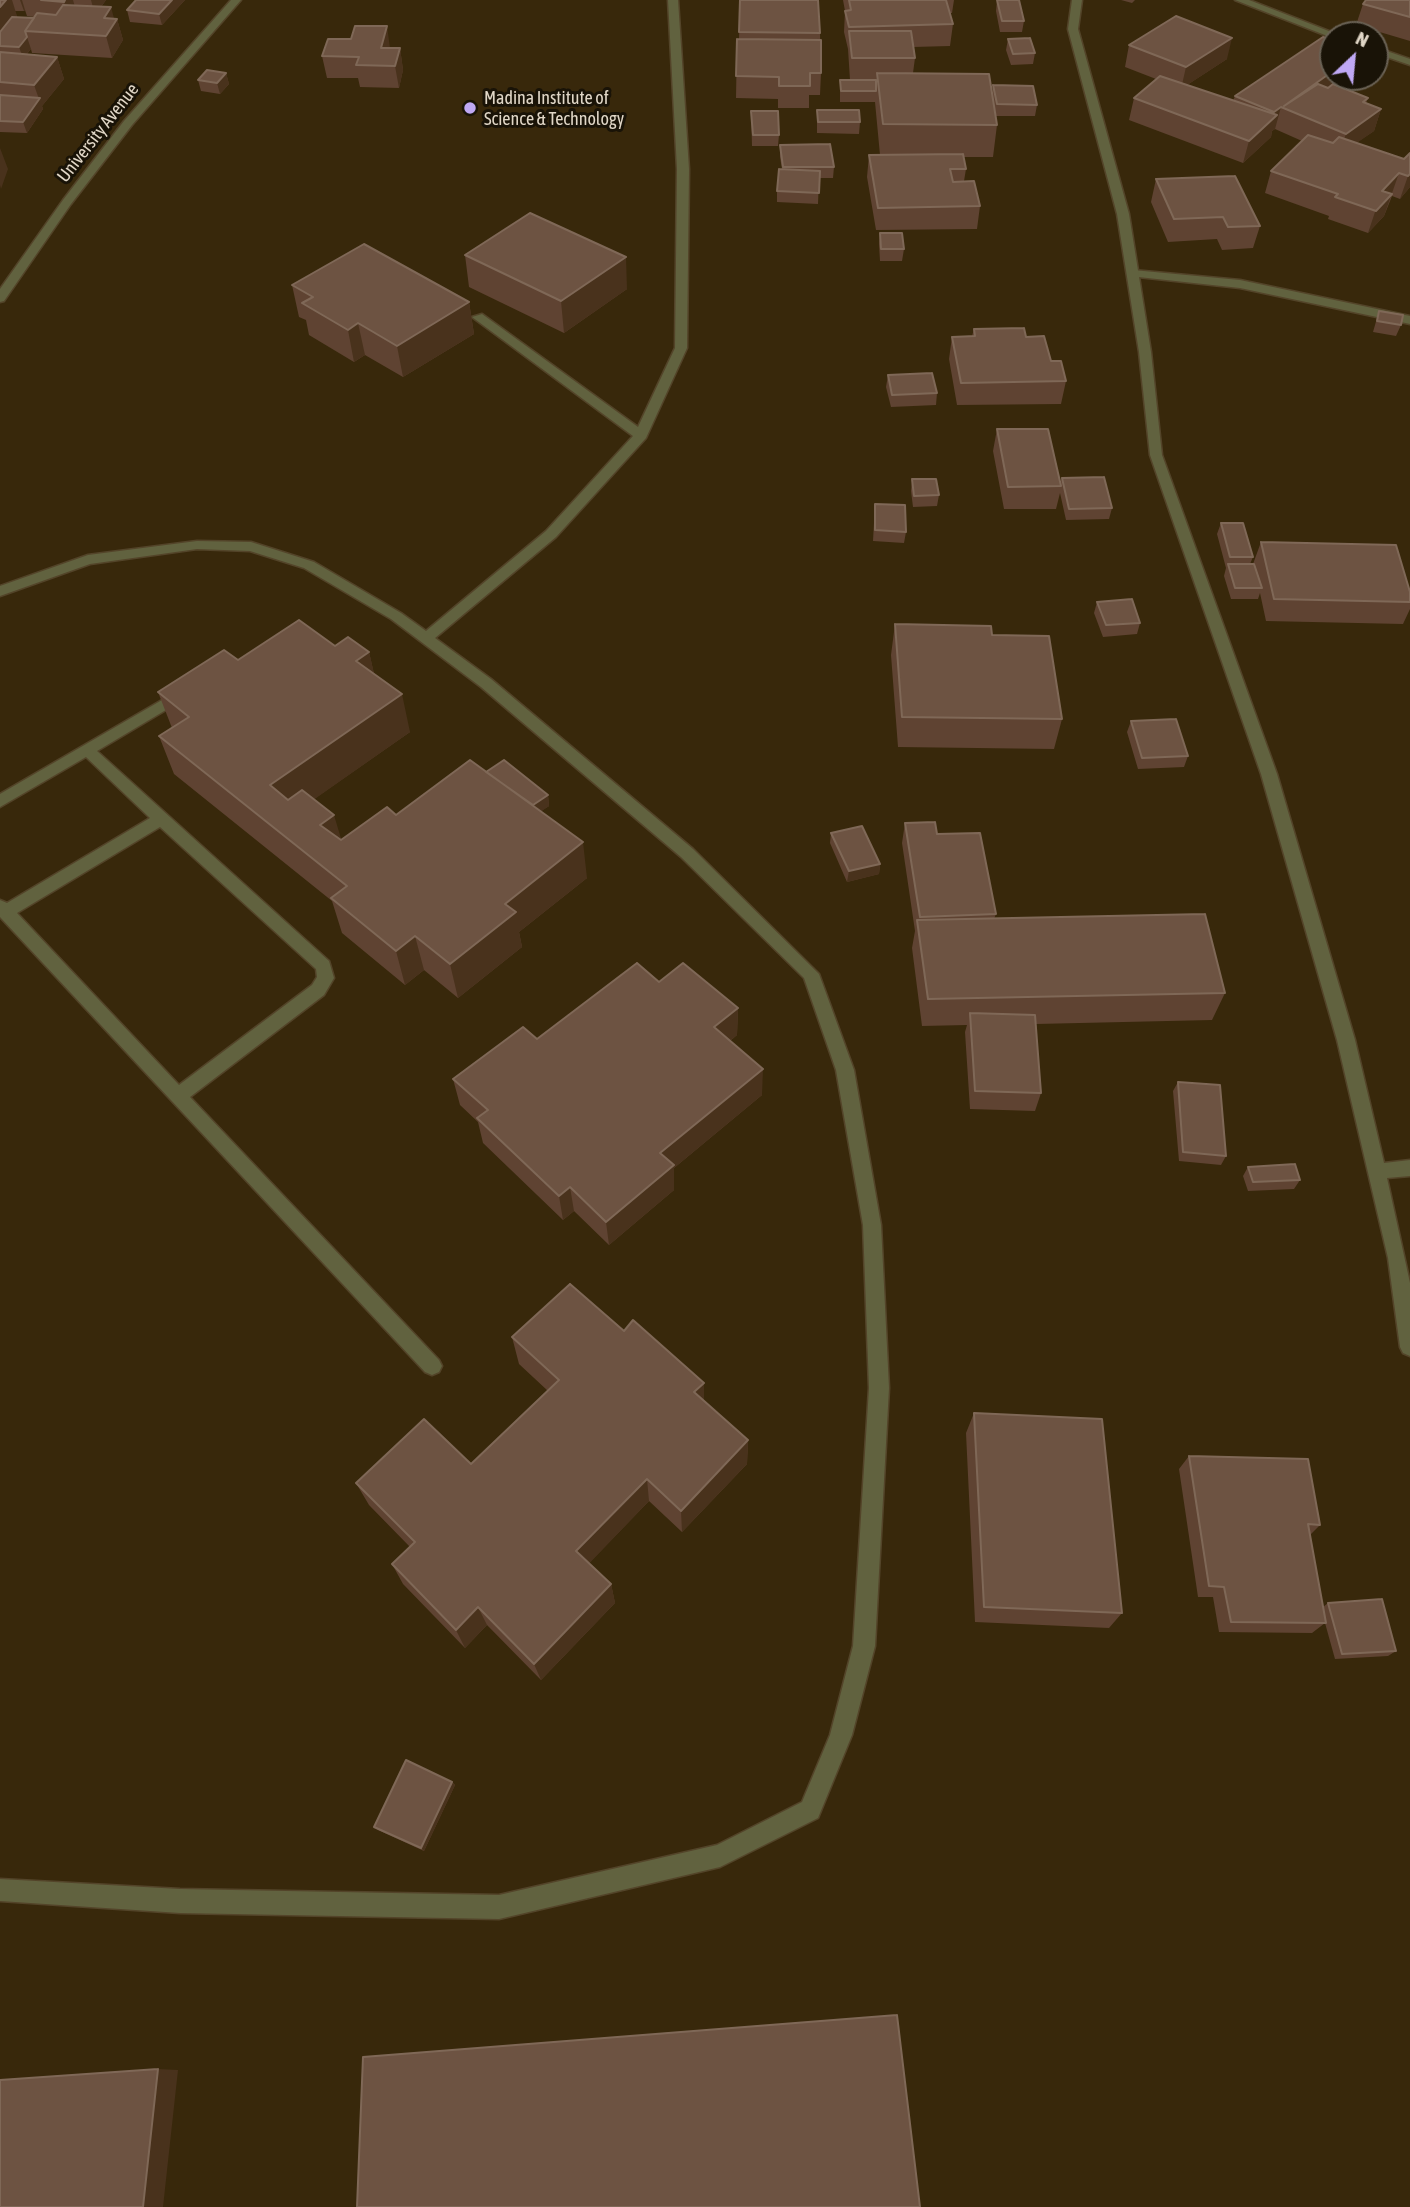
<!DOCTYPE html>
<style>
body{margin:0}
#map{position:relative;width:1410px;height:2207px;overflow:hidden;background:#38280b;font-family:"Asap Condensed",sans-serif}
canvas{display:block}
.north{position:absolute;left:1319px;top:21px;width:70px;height:70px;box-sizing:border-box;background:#191307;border:2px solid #696154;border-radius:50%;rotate:26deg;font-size:19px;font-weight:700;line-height:28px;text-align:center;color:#e1d7c7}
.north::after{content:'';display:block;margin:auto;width:24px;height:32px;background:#bfa8f4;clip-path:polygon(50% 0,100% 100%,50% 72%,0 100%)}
</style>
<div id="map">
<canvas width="1410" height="2207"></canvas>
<div class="north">N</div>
</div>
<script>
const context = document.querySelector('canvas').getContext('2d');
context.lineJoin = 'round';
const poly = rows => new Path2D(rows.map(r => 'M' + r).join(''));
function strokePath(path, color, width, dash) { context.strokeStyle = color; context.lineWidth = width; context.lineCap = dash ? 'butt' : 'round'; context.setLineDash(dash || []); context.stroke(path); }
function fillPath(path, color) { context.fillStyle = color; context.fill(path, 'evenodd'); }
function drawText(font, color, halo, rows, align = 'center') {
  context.font = font + ' "Asap Condensed",sans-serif'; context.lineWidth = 6; context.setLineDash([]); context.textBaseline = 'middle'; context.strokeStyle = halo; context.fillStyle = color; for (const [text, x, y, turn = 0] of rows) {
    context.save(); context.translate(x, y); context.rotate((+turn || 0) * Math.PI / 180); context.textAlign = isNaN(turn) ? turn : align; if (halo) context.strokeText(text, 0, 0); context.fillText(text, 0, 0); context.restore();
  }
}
const service = poly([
 [668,0,678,0,689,169,687,348,646,438,556,537,435,638,491,679,693,849,819,974,854,1070,881,1225,889,1388,875,1646,852,1735,818,1818,720,1867,499,1919,180,1913,0,1901,0,1879,180,1889,499,1895,717,1845,802,1802,830,1735,853,1646,869,1388,863,1225,836,1070,804,978,681,857,481,687,391,619,304,568,250,551,197,549,90,564,0,596,0,586,88,555,197,541,251,542,314,562,401,613,426,631,546,531,633,436,472,317,482,314,638,427,675,348,677,169,668,0],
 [1133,270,1240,280,1410,316,1410,324,1240,288,1129,276,1129,272,1133,270],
 [181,689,188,694,186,698,97,751,329,961,334,978,324,995,190,1097,439,1360,442,1366,439,1372,432,1375,425,1372,0,917,0,900,7,903,150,818,86,757,0,807,0,794,181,689],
 [160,827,316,969,317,977,312,985,179,1085,17,913,160,827]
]);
const minor = poly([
 [1072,0,1082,0,1078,29,1129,214,1151,352,1162,455,1277,774,1355,1040,1384,1163,1410,1160,1410,1176,1387,1178,1410,1283,1410,1356,1403,1353,1400,1347,1388,1258,1337,1040,1261,774,1150,455,1139,352,1117,214,1068,29,1072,0],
 [1235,0,1249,0,1339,35,1330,37,1235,0],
 [1375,47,1410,59,1410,65,1375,53,1375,47]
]);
const tertiary = poly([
 [231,0,241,0,132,125,71,204,4,301,0,302,0,289,63,200,124,121,231,0]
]);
const wall = poly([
 [0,0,106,0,101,7,114,18,117,19,123,40,112,58,32,53,31,49,27,54,57,57,64,79,42,106,43,109,27,133,0,132],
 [25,10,27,16,35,17,34,18,17,17,15,11,24,11],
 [136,0,185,0,162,25,130,22,127,10],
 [740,0,820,33,821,73,820,95,809,95,809,108,778,108,778,99,736,98,737,39,739,39],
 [843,0,954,0,952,13,950,13,953,24,950,46,913,47,915,58,913,73,992,93,993,85,1037,105,1035,116,996,116,997,125,993,157,963,157,966,169,964,181,980,206,977,229,876,230,867,177,869,155,880,155,875,102,840,102,840,80,850,80,848,49,844,32,845,11],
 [997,0,1024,21,1022,32,1000,32,996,11],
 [1121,0,1135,0,1132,3],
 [1410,0,1410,41,1356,25,1363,4],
 [1008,39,1035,53,1033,64,1011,65,1006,50],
 [1129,45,1227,59,1187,85,1233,101,1235,96,1337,86,1368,98,1366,103,1381,109,1374,131,1356,143,1404,159,1410,153,1410,187,1400,199,1392,196,1384,216,1368,233,1328,219,1329,216,1265,193,1271,171,1302,141,1275,129,1272,131,1271,137,1243,163,1129,120,1134,98,1156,79,1125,67],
 [390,48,400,48,403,70,399,88,360,87,358,78,327,78,322,56],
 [226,73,229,84,220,94,201,91,198,80],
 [817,110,860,122,859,134,817,133],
 [751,111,779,135,778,146,752,146],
 [780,145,834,167,833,178,819,178,818,204,777,202,777,191,782,169,780,157],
 [1156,179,1260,226,1253,248,1222,250,1217,239,1168,242,1151,202],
 [880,233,904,249,902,261,880,261,879,244],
 [465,255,627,289,564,333,469,287],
 [292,285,469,302,474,334,403,377,365,355,354,362,309,335,306,320,299,317],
 [1379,311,1401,325,1396,336,1373,332],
 [974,329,1026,337,1066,381,1061,404,957,405,949,359,952,337,972,336],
 [888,375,937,393,936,405,891,407,886,387],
 [997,429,1060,483,1062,478,1112,508,1109,519,1066,520,1060,493,1056,509,1004,509,993,451],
 [912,479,939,495,937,506,913,507,911,491],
 [875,504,906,532,904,543,873,541],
 [1221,523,1253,557,1250,564,1253,564,1261,542,1410,592,1410,609,1403,624,1266,621,1260,593,1258,599,1231,599,1224,576,1226,568,1217,534],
 [1097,602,1140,623,1137,634,1103,637,1094,613],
 [895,624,992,635,1062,719,1054,749,898,747,891,655],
 [335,646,369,652,374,674,410,732,314,799,342,840,486,772,548,795,549,806,541,811,587,878,519,932,522,947,458,998,424,970,405,985,342,933,332,901,174,774,159,736,172,728,158,692,238,660],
 [1131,721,1188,756,1184,767,1138,769,1127,732],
 [905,823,937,834,996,914,994,919,1225,993,1212,1020,1036,1024,1041,1093,1035,1111,970,1109,965,1032,967,1025,922,1026,912,948,915,931,902,843],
 [831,833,880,864,879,874,847,882,830,843],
 [659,982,738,1008,737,1035,730,1041,762,1095,674,1168,674,1190,609,1245,574,1211,563,1220,483,1143,478,1122,460,1105,453,1079],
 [1178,1082,1226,1156,1221,1165,1179,1161,1173,1091],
 [1248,1167,1300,1180,1294,1189,1248,1191,1243,1176],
 [624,1331,704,1383,704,1401,748,1440,747,1464,682,1532,649,1501,589,1563,611,1584,615,1603,541,1680,487,1625,465,1648,403,1584,392,1564,410,1547,369,1505,356,1483,471,1464,548,1391,519,1364,512,1337],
 [974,1413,1122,1613,1109,1628,975,1622,966,1433],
 [1189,1456,1320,1525,1310,1535,1323,1607,1328,1603,1396,1651,1388,1656,1335,1659,1325,1623,1312,1633,1219,1632,1213,1597,1198,1597,1179,1469],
 [452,1782,455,1785,424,1851,378,1830,374,1827]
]);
const shadedWall = poly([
 [6,0,12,0,17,16,0,38,0,7],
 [20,0,22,0,25,10,24,11],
 [65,0,73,0,77,14,70,24,64,2],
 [91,0,106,0,95,15],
 [172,0,185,0,162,25,159,14],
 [111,7,115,22,117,19,123,40,112,58,106,36,104,18],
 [387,26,390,48,381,48],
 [27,37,31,49,23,58,19,47],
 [1232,38,1227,59,1181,89,1186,67],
 [400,48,403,70,399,88,395,66],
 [57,57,64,79,42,106,43,109,27,133,23,122,39,99,34,85],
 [1333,71,1333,77,1349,77,1297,114,1284,106],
 [226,73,229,84,220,94,217,83],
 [1281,107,1275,129,1272,131,1271,137,1243,163,1249,141,1272,120,1274,112],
 [1381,109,1374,131,1338,156,1346,134],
 [0,148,8,169,1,189,0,185],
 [1399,173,1384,216,1368,233,1382,191],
 [1410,174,1410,187,1400,199,1408,176],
 [626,257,627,289,564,333,561,301],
 [469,302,474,334,403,377,397,346],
 [358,323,365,355,354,362,348,330],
 [369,652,378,690,356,661],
 [402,694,410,732,282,822,270,785],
 [548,795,549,806,522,825,521,814],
 [334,815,345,852,320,825],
 [583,842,587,878,519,932,522,947,458,998,450,964,505,904],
 [880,864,879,874,847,882,849,871],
 [415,936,424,970,405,985,396,951],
 [738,1008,737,1035,714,1054,714,1027],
 [763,1069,762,1095,674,1168,674,1190,609,1245,606,1222,660,1153],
 [570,1187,574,1211,563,1220,559,1196],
 [704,1383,704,1408,694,1392],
 [748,1440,747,1464,682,1532,681,1511],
 [647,1479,649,1501,581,1572,576,1551],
 [611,1584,615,1603,541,1680,534,1664],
 [478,1607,487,1625,465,1648,456,1630],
 [452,1782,455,1785,424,1851,421,1848],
 [158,2069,178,2070,163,2207,143,2207]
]);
const building = poly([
 [0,0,6,0,0,7,0,0],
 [41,0,65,0,64,2,41,0],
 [136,0,172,0,159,14,127,10,136,0],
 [740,0,818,0,820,33,739,32,740,0],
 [849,0,946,0,953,24,849,27,845,11,851,10,849,0],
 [997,0,1019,0,1024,21,1002,21,997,0],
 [1366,0,1410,0,1410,17,1363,4,1366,0],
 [63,5,111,7,104,18,117,19,106,36,25,31,37,13,56,15,63,5],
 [1176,16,1232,38,1186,67,1129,45,1176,16],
 [12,17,34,18,25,31,27,37,19,47,0,46,0,32,12,17],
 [355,26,387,26,381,48,400,48,395,66,356,65,359,57,322,56,328,39,351,39,355,26],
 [849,31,911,31,915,58,852,58,849,31],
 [1323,37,1333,41,1333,71,1284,106,1318,84,1328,88,1333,84,1368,98,1363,102,1381,109,1346,134,1281,107,1274,112,1235,96,1323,37],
 [1030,38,1035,53,1013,54,1008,39,1030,38],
 [737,39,821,40,821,73,810,73,810,86,779,86,779,77,736,76,737,39],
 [0,52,57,57,34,85,0,82,0,52],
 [207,70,226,73,217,83,198,80,207,70],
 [877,73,989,74,997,125,883,124,877,73],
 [1160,76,1277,115,1249,141,1134,98,1160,76],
 [840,80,876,80,876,91,841,91,840,80],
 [993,85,1033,86,1037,105,997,104,993,85],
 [0,95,40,98,23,122,0,121,0,95],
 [817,110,859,110,860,122,818,122,817,110],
 [751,111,778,111,779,135,753,135,751,111],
 [1308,135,1333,143,1339,137,1404,159,1410,153,1410,174,1408,176,1399,173,1382,191,1392,194,1376,211,1335,197,1338,194,1271,171,1308,135],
 [830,144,834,167,783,167,780,145,830,144],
 [963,154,966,169,950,169,953,182,974,181,980,206,878,208,869,155,963,154],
 [779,169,820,171,819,193,777,191,779,169],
 [1235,176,1260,226,1228,227,1223,217,1174,219,1156,179,1235,176],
 [530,213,626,257,561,301,465,255,530,213],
 [880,233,902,233,904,249,881,249,880,233],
 [364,244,469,302,397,346,358,323,348,330,302,303,313,297,292,285,364,244],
 [1379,311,1403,315,1401,325,1377,321,1379,311],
 [1024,328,1026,337,1044,336,1051,361,1061,361,1066,381,961,383,952,337,975,336,974,329,1024,328],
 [932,373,937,393,892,395,888,375,932,373],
 [997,429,1048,429,1061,486,1008,487,997,429],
 [1104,477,1112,508,1069,509,1062,478,1104,477],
 [912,479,936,479,939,495,914,496,912,479],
 [875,504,905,505,906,532,875,530,875,504],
 [1221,523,1243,523,1253,557,1230,557,1221,523],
 [1261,542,1396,545,1410,592,1410,602,1274,599,1261,542],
 [1228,564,1254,564,1262,588,1235,588,1228,564],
 [1132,599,1140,623,1106,625,1097,602,1132,599],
 [299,620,335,646,348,637,369,652,356,661,402,694,270,785,288,800,302,790,334,815,320,825,341,840,387,807,396,815,470,760,583,842,505,904,516,912,450,964,415,936,396,951,331,898,347,886,159,736,189,717,158,692,224,650,238,660,299,620],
 [895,624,991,626,992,635,1049,636,1062,719,902,717,895,624],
 [1176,719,1188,756,1142,758,1131,721,1176,719],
 [504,760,548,795,533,805,486,772,504,760],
 [935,822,937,834,980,833,996,914,920,917,905,823,935,822],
 [862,826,880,864,849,871,831,833,862,826],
 [1205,914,1225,993,928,999,917,920,1205,914],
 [637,963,659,982,683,963,738,1008,714,1027,763,1069,660,1153,674,1165,606,1222,570,1187,559,1196,477,1118,488,1110,453,1079,523,1027,537,1039,637,963],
 [970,1013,1035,1015,1041,1093,975,1091,970,1013],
 [1178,1082,1220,1085,1226,1156,1183,1152,1178,1082],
 [1295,1164,1300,1180,1253,1182,1248,1167,1295,1164],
 [570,1284,624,1331,633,1320,704,1383,694,1392,748,1440,681,1511,647,1479,576,1551,611,1584,534,1664,478,1607,456,1630,392,1564,415,1542,356,1483,424,1419,471,1464,559,1380,512,1337,570,1284],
 [974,1413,1102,1419,1122,1613,984,1607,974,1413],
 [1189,1456,1308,1459,1320,1525,1308,1524,1326,1623,1231,1622,1224,1587,1209,1586,1189,1456],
 [1382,1599,1396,1651,1342,1654,1328,1603,1382,1599],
 [406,1760,452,1782,421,1848,374,1827,406,1760],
 [897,2015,920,2207,357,2207,363,2057,897,2015],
 [158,2069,143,2207,0,2207,0,2080,158,2069]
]);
const markers = [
 [470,108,7,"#bfa8f4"]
];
const farPoinames = [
 ["Madina Institute of",484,98],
 ["Science & Technology",484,119]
];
const farStreetnames = [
 ["University Avenue",98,133,-52]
];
strokePath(service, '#534429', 3);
strokePath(minor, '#534429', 3);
strokePath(tertiary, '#534429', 3);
fillPath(service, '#61623f');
fillPath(minor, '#61623f');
fillPath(tertiary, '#61623f');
fillPath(wall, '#5f4332');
fillPath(shadedWall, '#49321c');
fillPath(building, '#6d5342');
strokePath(building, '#7f6857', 2);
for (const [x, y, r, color] of markers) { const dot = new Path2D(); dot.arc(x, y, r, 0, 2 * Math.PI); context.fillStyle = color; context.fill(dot); strokePath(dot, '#191307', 2.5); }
drawText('18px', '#e1d7c7', '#191307', farPoinames, 'left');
drawText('18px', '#e1d7c7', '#191307', farStreetnames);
</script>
